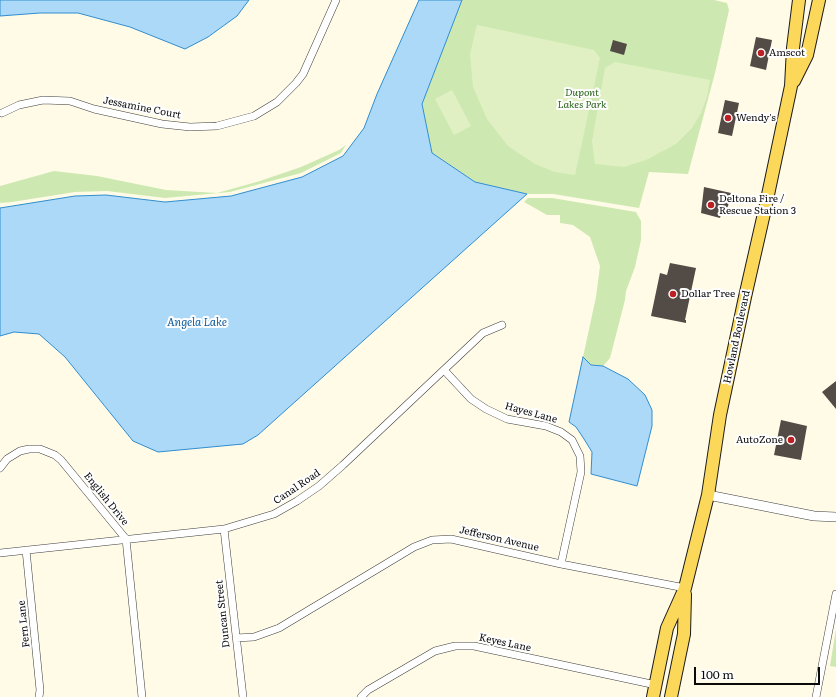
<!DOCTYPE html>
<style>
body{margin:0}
#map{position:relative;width:836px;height:697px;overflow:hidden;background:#fffbe7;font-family:Literata,serif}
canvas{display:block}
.scale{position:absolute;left:694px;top:667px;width:126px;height:18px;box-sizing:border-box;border:2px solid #0a0a0a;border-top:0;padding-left:5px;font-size:12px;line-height:14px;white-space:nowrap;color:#0a0a0a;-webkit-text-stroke:3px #fff;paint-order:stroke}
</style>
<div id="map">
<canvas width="836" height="697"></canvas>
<div class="scale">100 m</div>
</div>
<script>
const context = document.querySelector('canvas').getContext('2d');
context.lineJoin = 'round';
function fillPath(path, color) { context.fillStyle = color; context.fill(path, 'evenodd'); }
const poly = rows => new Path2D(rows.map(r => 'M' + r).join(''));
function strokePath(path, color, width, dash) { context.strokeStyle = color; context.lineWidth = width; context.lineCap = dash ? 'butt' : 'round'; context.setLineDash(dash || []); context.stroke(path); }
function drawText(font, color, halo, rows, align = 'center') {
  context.font = font + ' Literata,serif'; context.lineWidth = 4; context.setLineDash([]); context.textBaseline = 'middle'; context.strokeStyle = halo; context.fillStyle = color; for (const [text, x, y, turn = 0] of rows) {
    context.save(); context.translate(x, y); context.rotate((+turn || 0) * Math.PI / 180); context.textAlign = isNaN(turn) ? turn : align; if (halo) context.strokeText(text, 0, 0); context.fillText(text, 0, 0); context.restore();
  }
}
const green = poly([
 [462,0,714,0,727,3,729,10,715,73,688,174,649,172,639,208,553,194,527,194,475,182,432,153,422,104],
 [346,145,341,153,301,173,230,192,165,198,107,191,75,192,12,202,0,203,0,186,54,171,97,176,166,190,217,193,260,181,301,167,339,150],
 [528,198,552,198,636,212,641,221,641,240,635,267,626,291,625,300,610,358,603,366,591,365,583,357,596,297,600,266,590,237,573,225,560,223,560,215,547,215,524,202],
 [836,629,836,667,830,666]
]);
const pitch = poly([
 [477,25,594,50,600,58,575,175,555,172,535,164,508,146,487,119,473,87,470,54],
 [615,62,710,80,707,97,701,113,692,128,676,144,646,160,624,167,595,164,592,141,605,68],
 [452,90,471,126,454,135,435,99]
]);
const water = poly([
 [0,0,249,0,237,16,208,37,185,49,130,27,78,13,40,13,0,16,0,0],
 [419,0,462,0,422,104,432,153,475,182,527,194,258,435,243,444,158,452,133,441,65,357,39,334,14,332,0,336,0,208,75,196,106,195,165,202,231,196,302,177,343,156,364,128,377,94,419,0],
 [583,357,591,365,603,366,628,379,645,395,652,410,652,426,637,486,591,474,592,452,584,439,576,427,569,422,583,357]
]);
const building = poly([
 [756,37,772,40,766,70,750,66],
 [613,40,627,44,624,55,610,51],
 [725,100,739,103,732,136,718,133],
 [704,187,731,193,728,206,727,208,723,206,720,218,701,213],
 [670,263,696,268,685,320,686,320,686,323,651,316,660,273,667,275],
 [836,381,836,409,822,392],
 [781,420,807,426,801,460,774,455]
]);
const minor = poly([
 [2,113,19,105,43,100,70,101,94,109,162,124,190,127,217,126,254,116,277,102,296,83,303,74,336,0],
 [444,370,471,399,486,409,507,419,546,426,561,432,572,440,580,456,581,472,561,564],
 [0,468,7,459,20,451,29,449,40,449,55,455,61,460,126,539,142,697],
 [224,529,243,697],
 [26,550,40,690,39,697],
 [0,553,224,529,274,514,297,501,319,486,343,465,483,333,502,325],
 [236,638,254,637,279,628,414,547,432,540,451,539,561,564,685,588],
 [361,697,368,690,435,651,455,646,474,646,656,685],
 [816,697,836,594]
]);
const tertiary = poly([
 [708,495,814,516,836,517]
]);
const primary = poly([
 [794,81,807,55,819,0],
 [653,697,667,628,685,588,708,495,720,415,745,297,765,209,791,86,793,48,799,0],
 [671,697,684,634,685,594]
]);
const markers = [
 [761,53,4,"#bc2024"],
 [728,118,4,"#bc2024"],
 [711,205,4,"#bc2024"],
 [673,294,4,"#bc2024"],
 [791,440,4,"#bc2024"]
];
const poiNames = [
 ["Amscot",769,53],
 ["Wendy's",736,118],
 ["Deltona Fire /",719,199],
 ["Rescue Station 3",719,211],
 ["Dollar Tree",681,294],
 ["AutoZone",783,440,"right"]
];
const parkNames = [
 ["Dupont",582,93],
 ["Lakes Park",582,105]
];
const streetNames = [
 ["Jessamine Court",142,108,11],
 ["Howland Boulevard",737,337,-78],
 ["Hayes Lane",531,413,15],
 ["Canal Road",297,487,-34],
 ["English Drive",106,499,51],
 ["Jefferson Avenue",499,539,13],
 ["Duncan Street",223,614,-96],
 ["Fern Lane",24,624,-96],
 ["Keyes Lane",505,643,12]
];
const waterNames = [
 ["Angela Lake",197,323]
];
fillPath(green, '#cde9b1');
fillPath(pitch, '#e0f0c3');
fillPath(water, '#abd9f7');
strokePath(water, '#308dd0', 1);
fillPath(building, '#534b46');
strokePath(minor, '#3d3d3d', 8);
strokePath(tertiary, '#3d3d3d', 10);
strokePath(primary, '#1b1b1b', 14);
strokePath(minor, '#fff', 7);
strokePath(tertiary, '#fff', 9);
strokePath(primary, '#fcd85a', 12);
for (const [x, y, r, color] of markers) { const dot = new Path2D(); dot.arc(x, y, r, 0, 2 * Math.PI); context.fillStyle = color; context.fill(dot); strokePath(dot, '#fff', 1.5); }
drawText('10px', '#0a0a0a', '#fff', poiNames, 'left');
drawText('italic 10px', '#28621a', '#fff', parkNames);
drawText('10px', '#0a0a0a', '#fff', streetNames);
drawText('italic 11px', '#125e9d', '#fff', waterNames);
</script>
